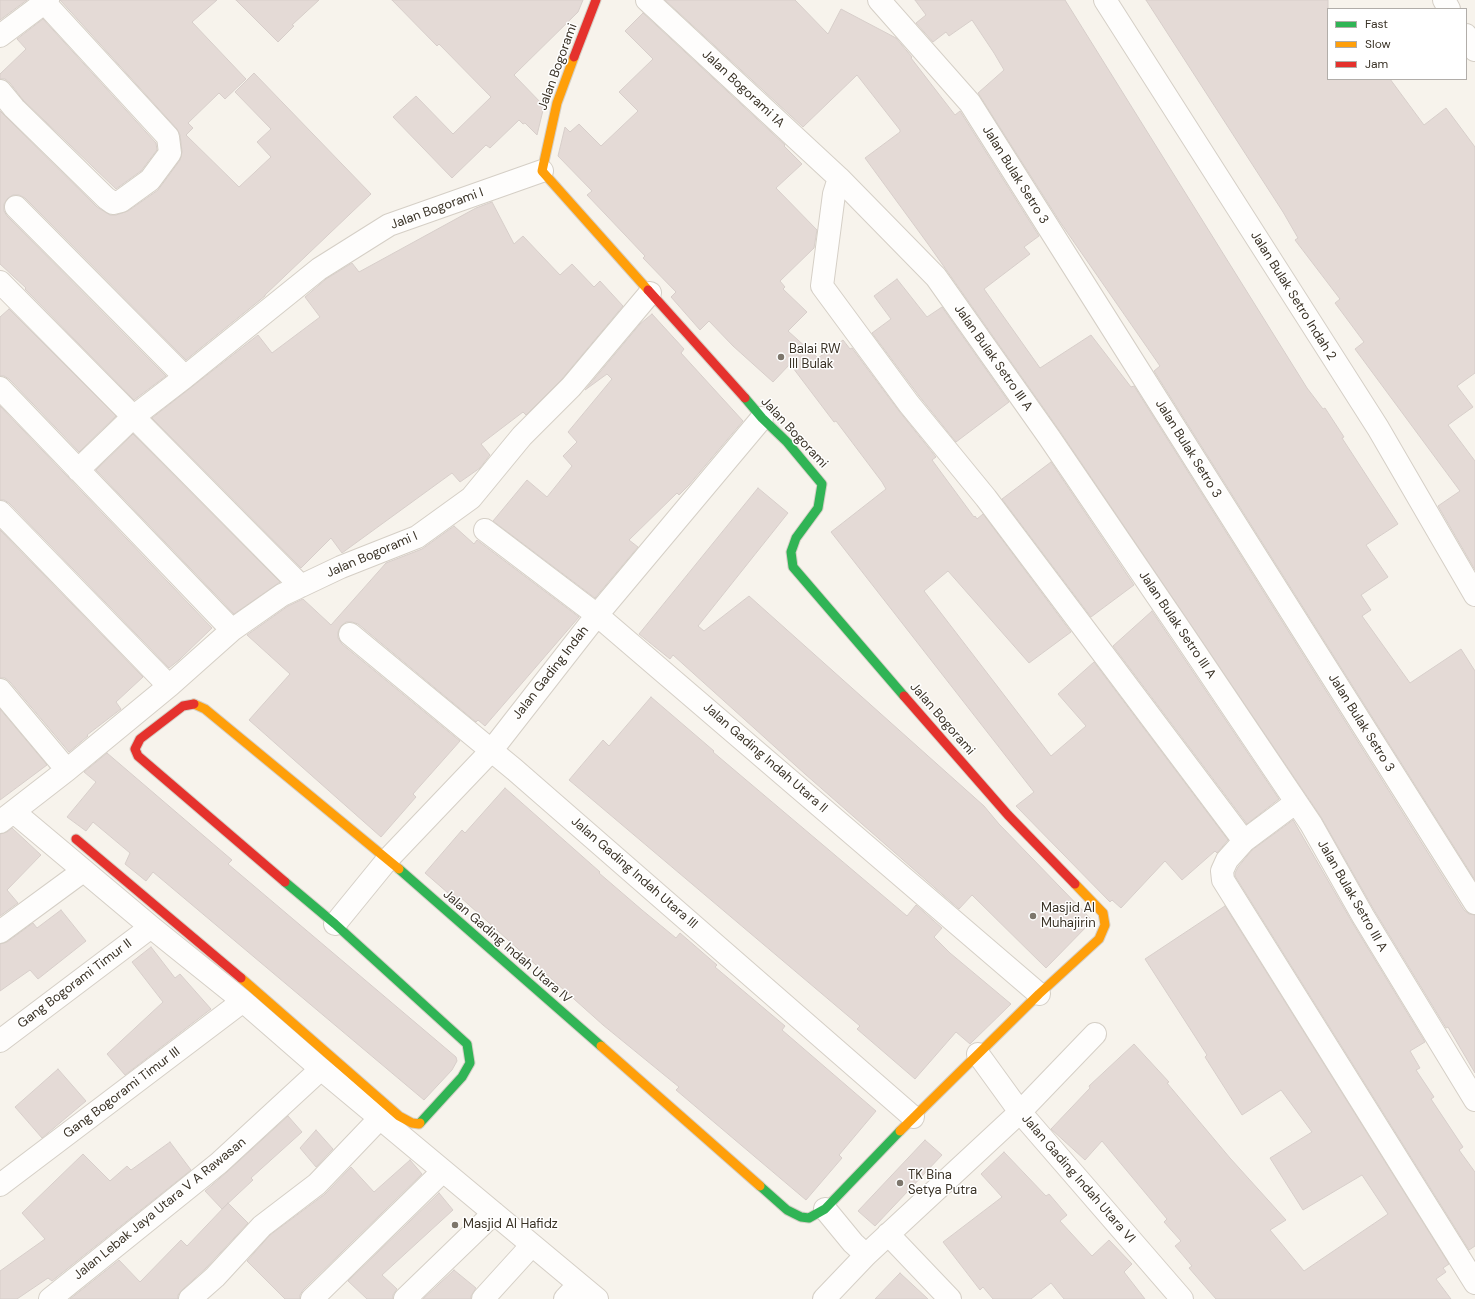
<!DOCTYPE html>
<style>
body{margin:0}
#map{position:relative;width:1475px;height:1299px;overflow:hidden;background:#f7f3ec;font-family:"DM Sans",sans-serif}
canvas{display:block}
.legend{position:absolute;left:1327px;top:8px;width:140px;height:72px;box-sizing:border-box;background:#fff;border:1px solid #b1ada9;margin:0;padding:5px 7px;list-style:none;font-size:12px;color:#3b3327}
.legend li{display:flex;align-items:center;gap:8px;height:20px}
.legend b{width:20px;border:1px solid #b1ada9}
</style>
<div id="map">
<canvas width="1475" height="1299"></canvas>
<ul class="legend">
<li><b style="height:5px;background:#30b455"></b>Fast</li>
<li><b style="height:5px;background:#ff9f0a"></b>Slow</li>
<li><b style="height:5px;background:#e5322d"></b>Jam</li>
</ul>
</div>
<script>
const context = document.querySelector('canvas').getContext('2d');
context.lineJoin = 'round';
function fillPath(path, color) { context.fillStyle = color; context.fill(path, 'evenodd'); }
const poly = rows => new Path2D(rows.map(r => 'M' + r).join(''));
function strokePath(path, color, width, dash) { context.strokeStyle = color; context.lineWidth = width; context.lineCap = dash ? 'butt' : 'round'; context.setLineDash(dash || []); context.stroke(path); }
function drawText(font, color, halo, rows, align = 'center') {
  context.font = font + ' "DM Sans",sans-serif'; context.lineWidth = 3; context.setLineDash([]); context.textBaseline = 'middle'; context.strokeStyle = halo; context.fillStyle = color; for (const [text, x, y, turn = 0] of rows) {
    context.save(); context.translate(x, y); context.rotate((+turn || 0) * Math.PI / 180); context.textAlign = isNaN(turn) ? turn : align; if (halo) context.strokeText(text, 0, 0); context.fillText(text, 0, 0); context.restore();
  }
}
const building = poly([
 [0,0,27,0,0,20,0,0],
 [60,0,217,0,192,22,246,79,225,99,219,93,188,123,193,128,186,135,239,187,271,157,257,142,271,129,235,92,254,73,371,194,265,295,265,296,186,360,25,198,19,195,13,195,8,198,4,204,4,211,7,216,166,376,134,400,25,289,26,288,0,264,0,111,97,207,110,215,116,215,128,211,158,190,180,160,182,152,180,135,177,129,60,0],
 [236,0,319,0,292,25,294,26,278,42,236,0],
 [392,0,583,0,578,12,514,75,544,106,537,135,525,123,523,124,519,120,490,148,486,145,452,178,393,117,416,96,453,134,491,97,439,44,437,46,392,0],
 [665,0,795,0,828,34,841,9,896,38,912,57,911,58,955,115,960,111,1039,236,1024,247,1030,254,984,289,1040,368,1091,335,1131,387,1134,386,1464,910,1469,914,1475,915,1475,1073,1448,1027,1446,1028,1374,910,1321,817,1059,430,928,244,865,158,900,132,900,130,857,75,803,127,665,0],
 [915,0,1065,0,1307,388,1323,409,1325,408,1344,437,1342,438,1398,524,1366,545,1388,577,1361,595,1371,610,1362,616,1410,683,1461,649,1475,671,1475,880,1154,371,1160,366,1060,222,978,93,1004,70,994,53,972,20,949,36,946,32,933,42,916,23,926,15,915,0],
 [1146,0,1328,0,1328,79,1390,79,1424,125,1446,108,1475,147,1475,373,1457,386,1473,407,1448,425,1475,461,1475,570,1438,506,1460,491,1355,349,1364,342,1335,303,1340,299,1295,240,1298,238,1283,212,1146,0],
 [643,13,785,145,784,146,802,164,776,188,817,230,814,248,780,281,785,287,783,289,807,312,788,331,818,358,843,340,850,349,852,348,899,411,936,457,932,460,974,517,975,516,977,519,983,514,1071,632,1029,663,948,571,924,591,1051,756,1086,726,1058,694,1094,662,1228,840,1217,853,1215,851,1182,880,1165,861,1121,908,1112,900,1110,902,1016,806,1034,792,831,532,886,489,882,482,836,421,834,422,790,364,773,382,733,346,709,321,700,330,671,297,676,292,643,258,645,256,587,195,592,191,558,156,565,127,570,132,579,124,601,146,638,111,619,92,653,59,625,31,643,13],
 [43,19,156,143,157,150,141,171,116,189,23,100,10,83,5,79,0,79,0,74,26,49,17,39,43,19],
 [492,202,514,244,523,236,560,275,572,264,594,287,600,281,623,306,562,379,526,415,523,412,481,444,490,455,480,468,460,482,452,473,342,553,331,538,301,568,152,418,258,335,272,353,320,317,305,297,326,279,352,263,359,272,476,208,492,202],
 [897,279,927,317,942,307,1009,402,956,442,919,396,872,333,891,319,874,296,897,279],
 [9,309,116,416,79,452,9,379,4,376,0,376,0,317,9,309],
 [652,314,684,349,681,353,743,421,689,485,679,495,677,493,629,540,638,547,595,598,493,521,527,480,547,497,572,466,563,456,577,442,568,432,612,379,607,374,585,390,640,324,652,314],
 [0,406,212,628,179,660,169,668,9,503,4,500,0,500,0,406],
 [133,434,280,582,234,614,96,470,133,434],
 [1051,462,1134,585,1091,617,1002,499,1051,462],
 [758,488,788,513,698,626,704,631,749,596,984,806,999,824,1091,919,1092,921,1046,968,972,895,959,909,805,774,673,655,670,659,639,634,758,488],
 [454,526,474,544,477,540,579,617,485,726,478,720,476,722,358,624,352,622,346,622,341,626,338,632,338,638,342,644,460,741,413,794,416,797,381,837,249,720,290,674,247,635,288,606,303,599,331,625,386,563,422,549,454,526],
 [0,530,143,677,116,702,121,709,87,735,88,736,69,752,10,682,5,678,0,678,0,530],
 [1152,611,1279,799,1247,824,1113,646,1152,611],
 [651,697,714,751,713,752,907,916,916,905,942,928,934,937,950,953,1011,1004,970,1044,956,1032,915,1079,857,1029,860,1026,569,780,603,740,609,746,651,697],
 [0,709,47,765,0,800,0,709],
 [107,753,232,860,228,864,456,1057,457,1061,452,1070,424,1100,153,872,146,881,125,864,130,853,93,822,86,831,67,817,96,782,84,772,107,753],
 [505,788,600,872,599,873,642,910,676,938,680,933,717,965,715,967,785,1026,782,1030,876,1111,839,1155,842,1158,806,1200,676,1090,679,1087,603,1025,459,896,456,900,425,873,462,830,465,833,505,788],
 [1293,820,1352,922,1425,1042,1410,1051,1420,1068,1416,1070,1434,1097,1431,1099,1463,1147,1459,1150,1475,1172,1475,1246,1469,1250,1235,876,1235,873,1238,867,1252,850,1293,820],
 [12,828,41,855,7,890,18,903,0,916,0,834,7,832,12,828],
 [1225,906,1449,1264,1443,1268,1446,1272,1436,1279,1451,1299,1216,1299,1189,1268,1192,1266,1175,1246,1181,1241,1164,1222,1167,1219,1102,1141,1085,1160,1051,1129,1090,1088,1089,1086,1134,1044,1169,1082,1167,1083,1230,1158,1286,1220,1270,1230,1304,1271,1388,1214,1362,1175,1303,1210,1270,1158,1312,1132,1281,1090,1242,1115,1205,1057,1207,1055,1145,959,1225,906],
 [61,910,86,941,38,979,30,970,0,991,0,944,7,942,33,923,37,928,61,910],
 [151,947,175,978,180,974,211,1009,125,1075,107,1054,163,1002,132,962,151,947],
 [58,1069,86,1101,42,1138,15,1107,58,1069],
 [288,1116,302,1132,251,1178,253,1180,222,1209,205,1191,227,1172,288,1116],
 [316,1130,333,1149,316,1167,300,1148,316,1130],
 [925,1140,942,1155,875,1226,858,1211,925,1140],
 [170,1142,191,1170,52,1281,48,1278,17,1299,0,1299,0,1271,45,1239,22,1213,83,1154,110,1181,127,1166,131,1170,170,1142],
 [1004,1152,1046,1196,1049,1194,1067,1215,1060,1221,1092,1256,1109,1240,1132,1264,1124,1272,1145,1299,1064,1299,1051,1283,1031,1299,993,1299,983,1287,980,1290,943,1242,1002,1197,981,1174,1004,1152],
 [410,1160,422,1174,303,1290,300,1295,300,1299,285,1299,247,1261,270,1235,325,1194,351,1167,374,1192,410,1160],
 [439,1193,453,1210,382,1275,397,1289,393,1295,393,1299,367,1299,348,1281,439,1193],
 [228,1203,248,1223,206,1268,182,1290,178,1295,178,1299,70,1299,119,1260,140,1282,181,1240,187,1246,228,1203],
 [454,1270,476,1288,471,1296,471,1299,423,1299,454,1270],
 [900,1273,928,1299,875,1299,900,1273]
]);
const street = poly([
 [647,0,839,178,936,277,1049,437,1183,634,1311,824,1363,916,1475,1100],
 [879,0,970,103,1475,903],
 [1105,0,1378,428,1475,595],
 [1444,0,1449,9],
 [1466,35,1475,50],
 [0,36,48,0],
 [0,91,14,108,106,198,113,203,121,201,150,180,170,153,168,137,45,3],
 [839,178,834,194,822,286,909,404,986,498,1244,841],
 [16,207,185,377],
 [0,282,301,586],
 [0,388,232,630],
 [78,470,133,417,185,377,319,269,389,225,542,171],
 [0,512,169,686],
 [485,530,597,615,1039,994],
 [350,634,515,770,913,1117],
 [0,690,67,770],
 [1295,803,1244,841,1227,860,1222,871,1223,880,1475,1283],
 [14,812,151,927,243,1001,321,1069,597,1299],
 [0,822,67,770,169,686,232,630,282,595,341,567,417,537,471,498,522,436,571,387,650,293],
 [335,924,388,859,491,751,597,615,762,418],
 [0,932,83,871],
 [0,1041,151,927],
 [978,1054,1020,1112,1182,1299],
 [0,1185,243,1001],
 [825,1209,853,1243,866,1255],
 [888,1234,950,1299],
 [50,1299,219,1163,321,1069],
 [190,1299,215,1277,262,1226,317,1184,381,1117],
 [312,1299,443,1171],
 [405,1299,494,1213],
 [483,1299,532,1245],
 [565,1299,579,1284],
 [824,1299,866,1255,1020,1112,1095,1034]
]);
const fast = poly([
 [745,398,762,418,787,442,822,484,818,508,796,538,791,552,793,567,904,696],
 [399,869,601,1046],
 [285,882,335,924,467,1044,470,1063,462,1077,420,1123],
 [760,1186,787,1210,801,1217,809,1218,825,1209,900,1131]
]);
const slow = poly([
 [574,57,557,103,542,171,648,290],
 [194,704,205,709,399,869],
 [241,978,399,1116,412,1123,419,1124,420,1123],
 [601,1046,760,1186],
 [900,1131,1039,994,1099,939,1105,925,1103,913,1075,884]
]);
const jam = poly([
 [574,57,596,0],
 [648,290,745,398],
 [904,696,1008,815,1075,884],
 [194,704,183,706,140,739,135,749,138,756,285,882],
 [76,839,241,978]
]);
const markers = [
 [781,357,4,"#7d766c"],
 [1033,916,4,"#7d766c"],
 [900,1183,4,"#7d766c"],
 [455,1225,4,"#7d766c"]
];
const streetNames = [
 ["Jalan Bogorami",558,67,-70],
 ["Jalan Bogorami 1A",743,89,43],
 ["Jalan Bulak Setro 3",1015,175,58],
 ["Jalan Bogorami I",437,209,-20],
 ["Jalan Bulak Setro Indah 2",1293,296,58],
 ["Jalan Bulak Setro III A",993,358,55],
 ["Jalan Bogorami",794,433,47],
 ["Jalan Bulak Setro 3",1188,449,58],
 ["Jalan Bogorami I",372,555,-23],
 ["Jalan Bulak Setro III A",1177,625,56],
 ["Jalan Gading Indah",551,673,-52],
 ["Jalan Bogorami",942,719,49],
 ["Jalan Bulak Setro 3",1361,723,58],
 ["Jalan Gading Indah Utara II",765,758,41],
 ["Jalan Gading Indah Utara III",634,873,41],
 ["Jalan Bulak Setro III A",1352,896,60],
 ["Jalan Gading Indah Utara IV",507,947,41],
 ["Gang Bogorami Timur II",75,984,-37],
 ["Gang Bogorami Timur III",122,1093,-37],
 ["Jalan Gading Indah Utara VI",1078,1179,49],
 ["Jalan Lebak Jaya Utara V A Rawasan",160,1209,-39]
];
const poiNames = [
 ["Balai RW",789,350],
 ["III Bulak",789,365],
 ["Masjid Al",1041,909],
 ["Muhajirin",1041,924],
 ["TK Bina",908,1176],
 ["Setya Putra",908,1191],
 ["Masjid Al Hafidz",463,1225]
];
fillPath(building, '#e4dad6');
strokePath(building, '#d7ceca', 1);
strokePath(street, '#d5cfc6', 24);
strokePath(fast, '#d5cfc6', 11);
strokePath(slow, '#d5cfc6', 11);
strokePath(jam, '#d5cfc6', 11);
strokePath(street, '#fefdfc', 22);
strokePath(fast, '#30b455', 9);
strokePath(slow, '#ff9f0a', 9);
strokePath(jam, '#e5322d', 9);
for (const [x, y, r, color] of markers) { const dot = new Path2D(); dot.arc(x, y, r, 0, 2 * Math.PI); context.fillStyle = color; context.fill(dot); strokePath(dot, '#fff', 1.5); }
drawText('13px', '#3b3327', '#fff', streetNames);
drawText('13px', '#3b3327', '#fff', poiNames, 'left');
</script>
